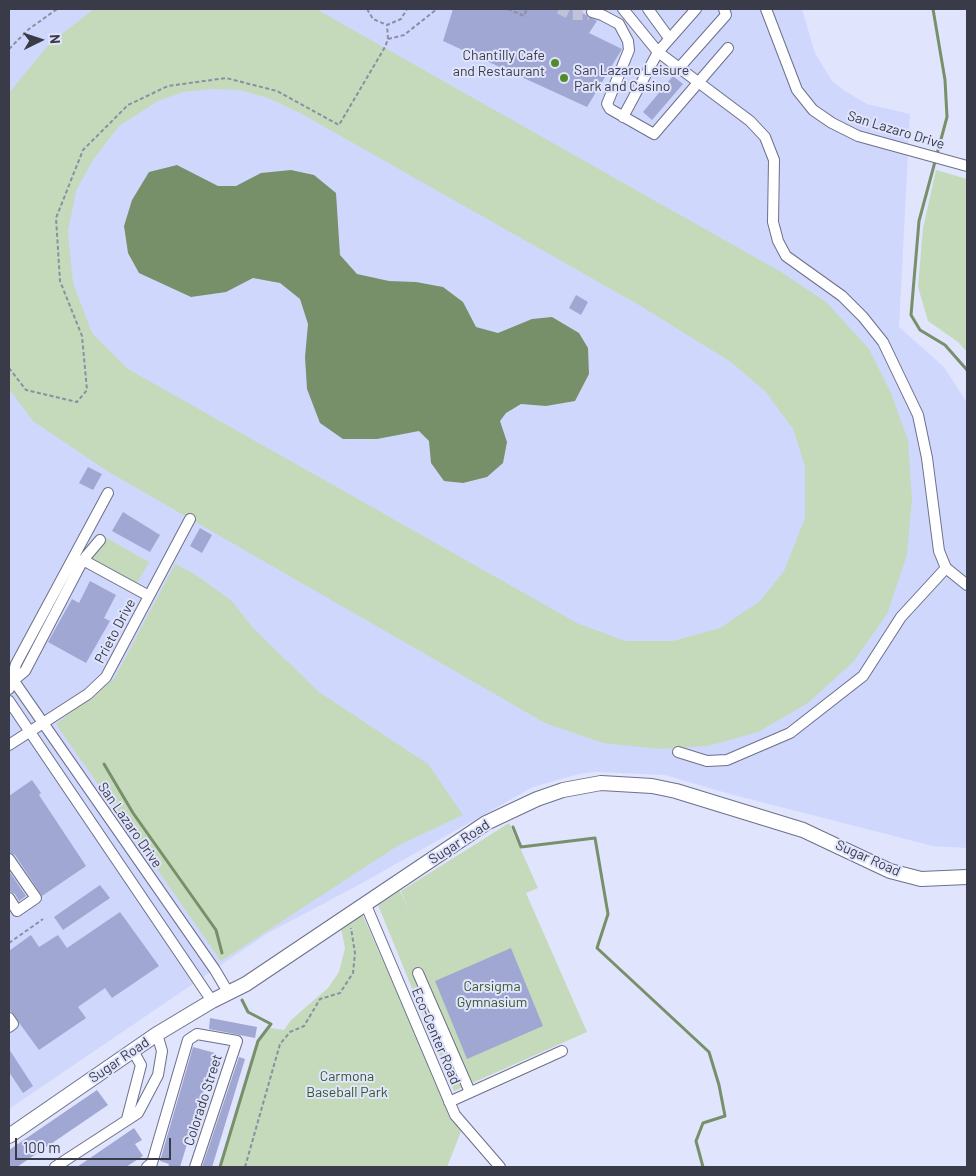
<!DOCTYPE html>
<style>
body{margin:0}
#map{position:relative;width:976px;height:1176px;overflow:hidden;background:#e0e4fd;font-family:Barlow,sans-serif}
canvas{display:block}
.frame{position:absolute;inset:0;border:10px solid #393b48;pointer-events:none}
.north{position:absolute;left:15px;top:15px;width:50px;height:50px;-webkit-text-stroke:4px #e0e4fd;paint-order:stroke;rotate:86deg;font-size:14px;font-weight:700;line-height:20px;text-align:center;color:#393b48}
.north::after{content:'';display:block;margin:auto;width:18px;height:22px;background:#393b48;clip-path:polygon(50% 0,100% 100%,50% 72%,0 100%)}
.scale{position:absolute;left:15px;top:1138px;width:156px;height:22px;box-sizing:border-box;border:2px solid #393b48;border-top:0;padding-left:6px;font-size:15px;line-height:18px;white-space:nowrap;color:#393b48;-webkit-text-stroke:4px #e0e4fd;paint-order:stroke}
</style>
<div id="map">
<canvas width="976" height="1176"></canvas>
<div class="frame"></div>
<div class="north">N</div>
<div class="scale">100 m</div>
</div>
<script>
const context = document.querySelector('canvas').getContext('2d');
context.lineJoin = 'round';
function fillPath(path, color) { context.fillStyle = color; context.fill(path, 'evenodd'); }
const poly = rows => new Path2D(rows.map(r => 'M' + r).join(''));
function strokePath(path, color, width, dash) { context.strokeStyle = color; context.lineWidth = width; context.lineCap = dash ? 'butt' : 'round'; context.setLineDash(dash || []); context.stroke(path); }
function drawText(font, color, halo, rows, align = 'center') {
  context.font = font + ' Barlow,sans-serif'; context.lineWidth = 4; context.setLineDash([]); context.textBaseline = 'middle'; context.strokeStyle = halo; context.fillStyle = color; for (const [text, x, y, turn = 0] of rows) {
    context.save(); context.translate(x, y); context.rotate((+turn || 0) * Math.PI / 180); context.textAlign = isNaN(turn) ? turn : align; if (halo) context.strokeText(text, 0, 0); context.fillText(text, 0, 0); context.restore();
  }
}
const built = poly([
 [9,9,802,9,815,53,832,81,845,91,867,104,910,114,899,327,944,367,967,403,967,848,933,846,730,794,665,775,597,772,579,774,533,787,353,888,268,933,9,1109]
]);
const green = poly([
 [94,9,316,9,781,272,826,302,869,349,891,393,908,440,912,499,907,555,887,614,854,661,808,703,758,732,708,746,660,749,603,743,545,723,107,471,33,421,9,389,9,93,50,43],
 [212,89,240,90,268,98,300,113,639,305,731,362,766,392,793,429,805,466,805,518,784,571,760,601,720,628,673,641,625,641,577,623,128,369,92,333,73,283,68,232,76,191,93,160,119,126,158,101,183,92],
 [936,170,967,179,967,352,958,342,928,321,918,287,923,228],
 [103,536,149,562,136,585,90,558],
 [175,564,193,573,231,600,253,628,319,692,428,764,463,815,399,845,221,961,56,724,114,679],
 [509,823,538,888,526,893,587,1032,454,1091,378,905,400,891,409,910,401,891],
 [362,914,451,1114,462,1129,447,1167,221,1167,259,1041,270,1028,284,1030,291,1020,328,988,339,972,345,948,341,928]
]);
const water = poly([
 [177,165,218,186,236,186,261,173,291,170,314,175,336,193,340,255,357,274,389,281,416,282,443,287,463,302,476,327,498,333,532,319,552,317,579,333,588,348,589,374,575,401,546,406,521,404,506,413,500,421,507,442,503,463,487,477,463,483,444,481,431,463,429,441,419,431,377,439,343,439,320,423,307,389,305,357,308,324,300,299,280,283,253,278,226,292,191,297,139,273,128,253,124,226,132,200,149,172]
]);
const stream = poly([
 [933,9,945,80,947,117,919,221,911,315,920,330,945,345,967,370],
 [104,764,133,813,216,930,222,953],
 [513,827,521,847,595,838,608,914,597,948,709,1052,719,1085,725,1116,703,1123,696,1141,703,1167],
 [220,1167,258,1041,271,1024,248,1012,242,1000]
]);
const building = poly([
 [453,9,575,9,597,21,589,33,622,49,587,107,443,41],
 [673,76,683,84,652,120,643,112],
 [576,295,588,302,581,315,569,308],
 [88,467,102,474,93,490,79,483],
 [123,512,160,535,150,552,112,531],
 [200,528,212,535,202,553,190,546],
 [90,581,116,595,104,618,110,621,86,663,48,642,72,599,79,603],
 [32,780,41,793,39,795,86,866,42,896,15,855,9,852,9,796],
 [9,871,26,896,19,901,15,894,9,891],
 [100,885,110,898,63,930,54,917],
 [120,912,159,966,112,998,105,988,78,1007,86,1018,39,1050,9,1009,9,951,31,935,39,947,58,935,67,948],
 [511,948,543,1026,467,1059,435,981],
 [210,1018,257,1027,255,1038,209,1029],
 [193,1047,215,1053,180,1167,168,1167,169,1164,160,1161],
 [9,1049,33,1086,23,1093,9,1072],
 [239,1057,245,1059,213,1164,212,1167,202,1167],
 [97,1090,108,1105,17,1167,9,1167,9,1150],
 [134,1128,142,1140,135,1144,143,1156,126,1167,77,1167]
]);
const minorTunnel = poly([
 [559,9,572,15,589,15]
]);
const path = poly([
 [367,9,373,19,387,25,401,19,407,9],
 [508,9,524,16,527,9],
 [388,39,404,35,437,9],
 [9,49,29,29,57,9],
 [9,103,9,112],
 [9,368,26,390,77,402,87,390,82,336,60,281,56,218,83,150,128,105,168,86,226,78,277,91,339,125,385,47,388,39,387,25],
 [9,943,43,919],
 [245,1167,280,1044,290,1032,304,1026,320,999,340,993,353,973,355,953,351,928]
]);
const minor = poly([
 [623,9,658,52,750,121,765,137,774,160,773,222,778,241,786,256,842,296,863,317,883,342,918,415,927,458,939,551,946,568,967,585],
 [648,9,669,38],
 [766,9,797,90,813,110,832,123,858,136,967,166],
 [592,12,602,15,619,24,628,41,629,50,607,104,610,109,654,134,728,48],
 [679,68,726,15,724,9],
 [623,117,658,52,696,9],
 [83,560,149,596],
 [9,674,215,970,228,992],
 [13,681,25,671,83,560,100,540],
 [9,689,16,664,108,493],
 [9,701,212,1001],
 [9,745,88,694,106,677,190,519],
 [678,752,707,761,727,760,790,733,863,676,901,617,946,568],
 [9,859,36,898,17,911,9,898],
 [365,903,455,1115,500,1167],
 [418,973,470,1092],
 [9,1018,13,1024,9,1027],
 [449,1102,562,1051],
 [127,1119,141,1065,133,1051],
 [55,1167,138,1113,158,1075,162,1051,157,1034],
 [147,1167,152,1163,188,1040,197,1034,237,1041,195,1167]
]);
const major = poly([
 [9,1136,157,1034,212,1001,246,984,486,823,537,799,563,790,601,783,652,786,676,791,803,830,890,871,921,879,967,877]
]);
const markers = [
 [555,63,5,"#508c2b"],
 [564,78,5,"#508c2b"]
];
const poiNames = [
 ["Chantilly Cafe",545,55],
 ["and Restaurant",545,71],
 ["San Lazaro Leisure",574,70,"left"],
 ["Park and Casino",574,86,"left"]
];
const streetNames = [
 ["San Lazaro Drive",896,130,17],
 ["Prieto Drive",115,631,-62],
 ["San Lazaro Drive",130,825,55],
 ["Sugar Road",459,842,-33],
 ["Sugar Road",868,858,24],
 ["Eco-Center Road",436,1036,67],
 ["Sugar Road",119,1060,-34],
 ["Colorado Street",203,1100,-72]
];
const parkNames = [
 ["Carsigma",492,986],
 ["Gymnasium",492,1002],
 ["Carmona",347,1076],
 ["Baseball Park",347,1092]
];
fillPath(built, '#d0d7fc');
fillPath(green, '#c5dabb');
fillPath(water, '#77906a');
strokePath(stream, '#77906a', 3);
fillPath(building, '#a0a7d2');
strokePath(minorTunnel, '#bfc2d9', 10, [10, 5]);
strokePath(minor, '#6c708b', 12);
strokePath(major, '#6c708b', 16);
strokePath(path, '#8c8fa2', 2, [4, 2.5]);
strokePath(minor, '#fff', 10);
strokePath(major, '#fff', 14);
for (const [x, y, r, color] of markers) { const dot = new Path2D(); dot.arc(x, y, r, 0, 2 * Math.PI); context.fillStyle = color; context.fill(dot); strokePath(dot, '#e0e4fd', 2); }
drawText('14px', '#393b48', '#e0e4fd', poiNames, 'right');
drawText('14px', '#393b48', '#e0e4fd', streetNames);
drawText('14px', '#355821', '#e0e4fd', parkNames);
</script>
